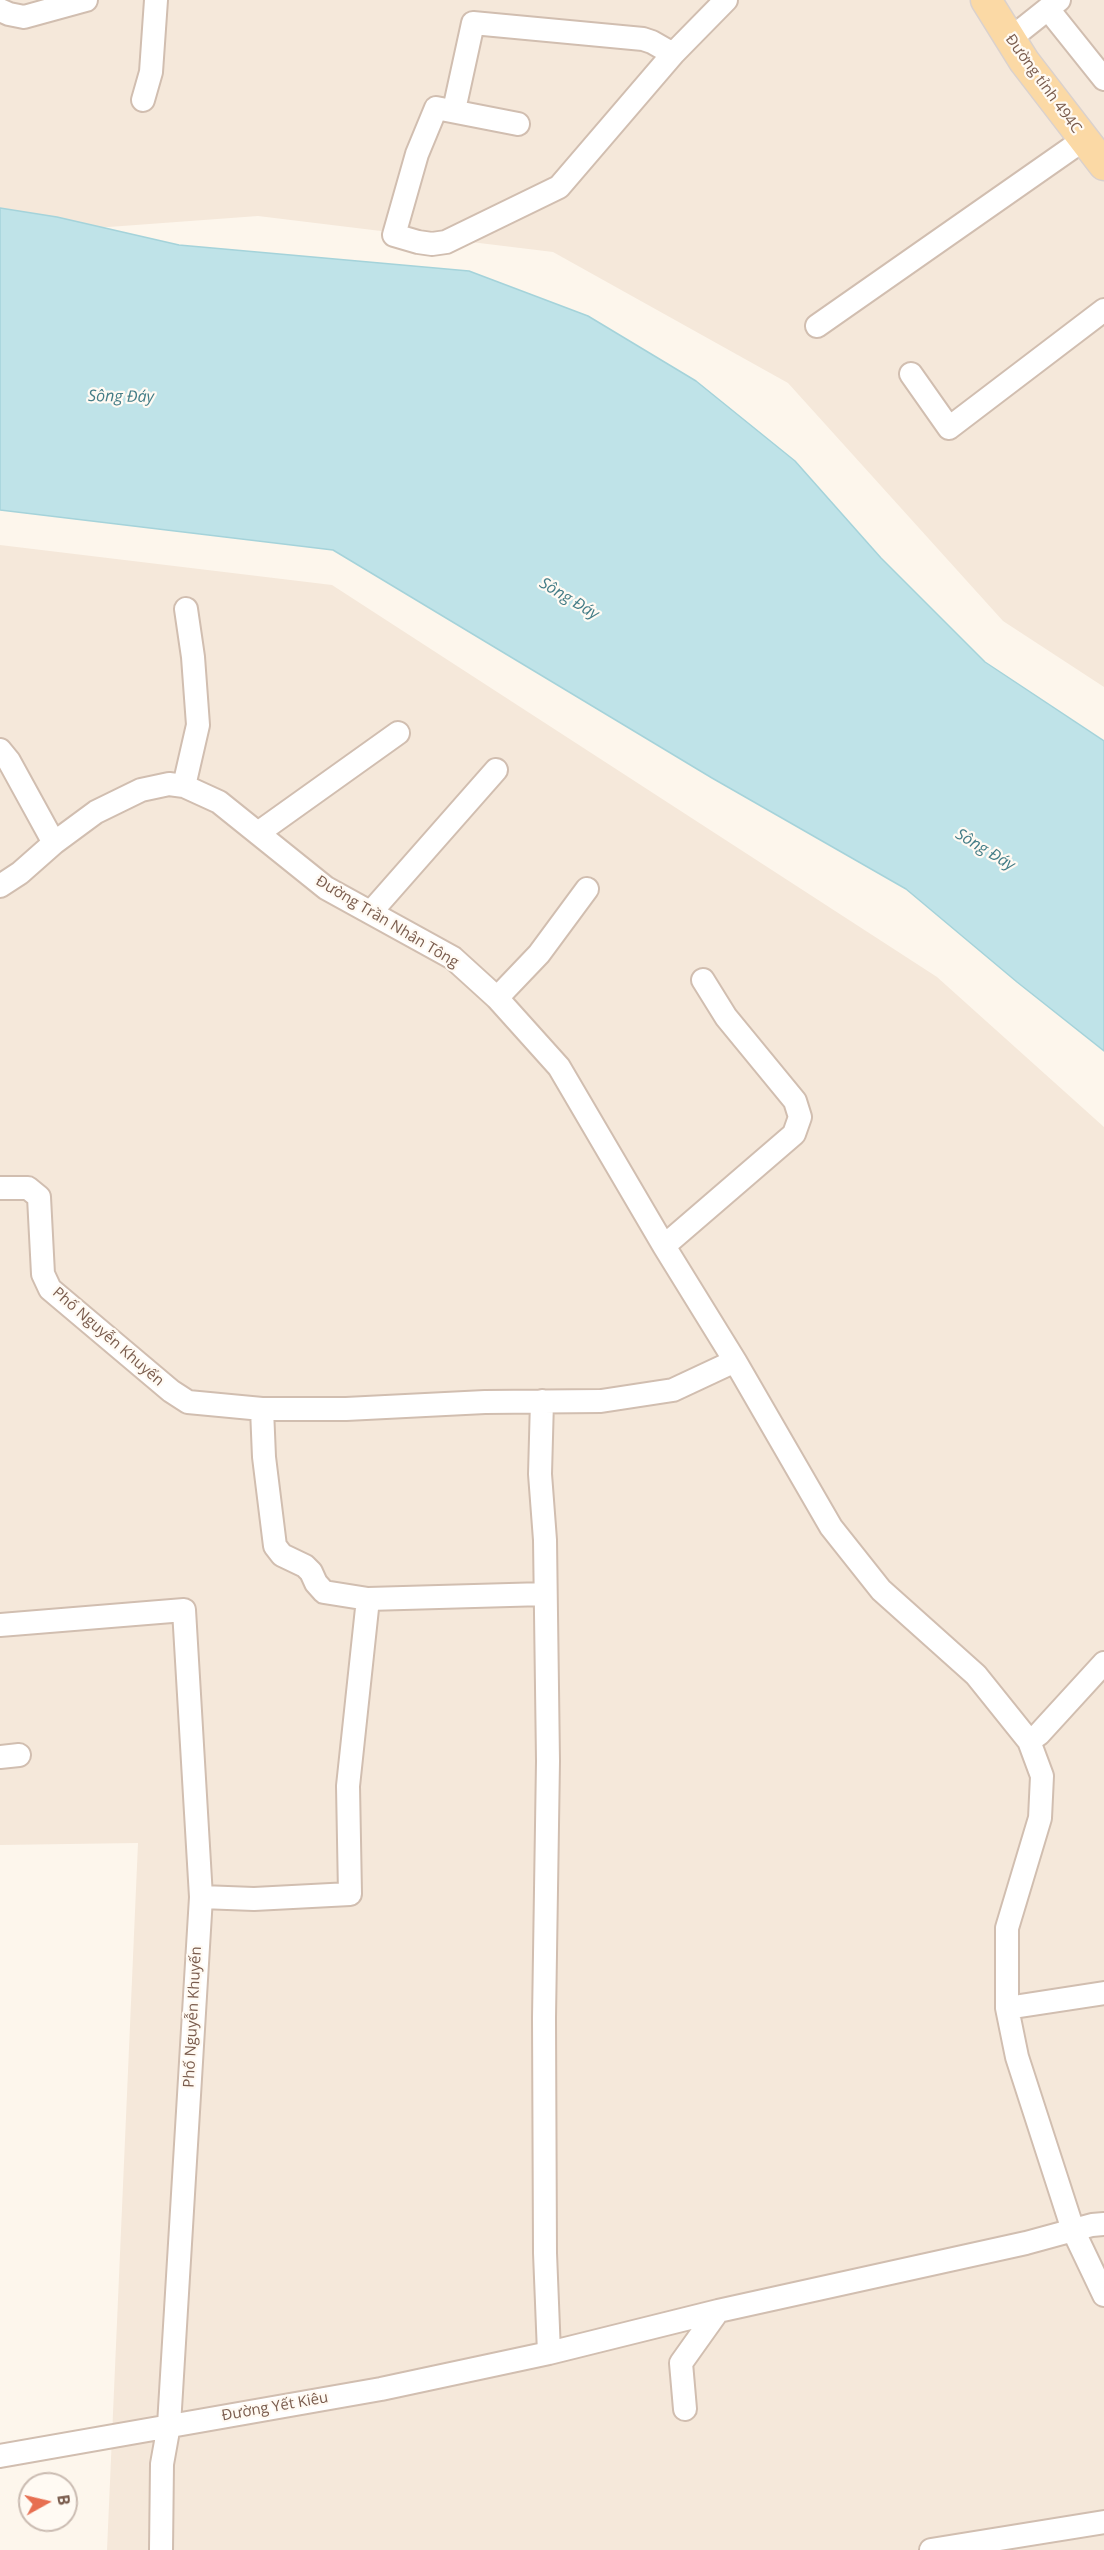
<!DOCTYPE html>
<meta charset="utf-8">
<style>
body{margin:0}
#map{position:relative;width:1104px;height:2550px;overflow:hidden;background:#fdf6ec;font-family:"Open Sans",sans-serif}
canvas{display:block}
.north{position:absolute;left:18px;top:2472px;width:60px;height:60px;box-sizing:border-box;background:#fffaf3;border:2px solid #cabbb1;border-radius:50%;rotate:82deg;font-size:16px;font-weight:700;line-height:24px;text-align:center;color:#7a5c4d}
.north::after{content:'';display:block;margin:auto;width:21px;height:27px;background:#e76f51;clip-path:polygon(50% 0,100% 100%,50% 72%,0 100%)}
</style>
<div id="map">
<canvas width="1104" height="2550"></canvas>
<div class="north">B</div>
</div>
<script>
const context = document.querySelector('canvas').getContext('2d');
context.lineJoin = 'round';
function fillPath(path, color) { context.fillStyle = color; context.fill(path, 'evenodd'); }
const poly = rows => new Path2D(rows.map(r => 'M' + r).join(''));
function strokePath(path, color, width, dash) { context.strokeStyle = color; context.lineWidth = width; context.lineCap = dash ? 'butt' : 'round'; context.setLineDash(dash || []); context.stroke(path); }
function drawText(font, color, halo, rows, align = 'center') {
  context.font = font + ' "Open Sans",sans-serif'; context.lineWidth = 4.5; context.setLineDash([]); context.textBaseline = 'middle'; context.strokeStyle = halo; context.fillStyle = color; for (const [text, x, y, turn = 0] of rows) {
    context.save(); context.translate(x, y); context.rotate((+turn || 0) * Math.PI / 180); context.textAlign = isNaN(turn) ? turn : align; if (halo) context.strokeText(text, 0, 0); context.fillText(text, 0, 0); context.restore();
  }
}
const residential = poly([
 [0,0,1104,0,1104,687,1003,621,788,383,553,252,258,216,0,235],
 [0,545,332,585,937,977,1104,1127,1104,2550,107,2550,138,1843,0,1845]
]);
const water = poly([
 [0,208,57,217,179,245,469,271,588,316,696,381,795,461,881,558,985,662,1104,741,1104,1051,1017,982,906,889,712,778,333,550,0,510,0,208]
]);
const minor = poly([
 [1048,9,1104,79],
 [0,10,9,14,24,17,86,0],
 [1010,39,1059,0],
 [143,100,151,72,156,0],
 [454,110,473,23,643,39,652,42,673,54],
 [518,124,436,108,417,154,394,235,418,242,432,244,446,242,559,187,673,54,726,0],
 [817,326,1083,140],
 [911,374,949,428,1104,310],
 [0,750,9,761,54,843],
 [184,786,198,725,193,657,186,609],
 [258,833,398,733],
 [0,886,20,873,54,843,96,812,141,790,169,784,184,786,219,802,326,888,453,958,497,998,559,1067,664,1246,735,1361,831,1527,881,1590,976,1675,1029,1741,1042,1776,1040,1818,1007,1928,1007,2008,1017,2057,1073,2230,1104,2295],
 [371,912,496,770],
 [497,998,539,954,587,889],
 [0,1188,28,1188,39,1197,43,1274,50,1289,171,1391,188,1402,262,1409,346,1409,485,1402,601,1401,673,1390,735,1361],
 [664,1246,794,1134,800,1117,795,1101,726,1017,703,980],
 [542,1401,540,1474,545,1540,548,1761,544,2018,545,2253,549,2353],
 [262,1409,264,1457,275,1546,282,1555,305,1566,311,1572,316,1583,324,1592,368,1599],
 [0,1625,184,1610,201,1897,169,2425,162,2464,161,2550],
 [1029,1741,1039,1734,1104,1663],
 [0,1757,19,1755],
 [201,1897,254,1899,350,1894,348,1786,368,1599,545,1594],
 [1007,2008,1104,1993],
 [685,2409,681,2363,718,2311],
 [0,2456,381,2389,549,2353,718,2311,1026,2243,1092,2225,1104,2224],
 [931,2550,1104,2522]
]);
const major = poly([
 [986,0,1024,61,1104,165]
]);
const streetNames = [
 ["Đường tỉnh 494C",1043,84,54],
 ["Đường Trần Nhân Tông",387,922,31],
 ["Phố Nguyễn Khuyến",108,1337,41],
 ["Phố Nguyễn Khuyến",193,2017,-87],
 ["Đường Yết Kiêu",275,2407,-10]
];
const waterNames = [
 ["Sông Đáy",121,397,1],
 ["Sông Đáy",569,599,31],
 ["Sông Đáy",985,850,31]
];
fillPath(residential, '#f5e8da');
fillPath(water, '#bfe3e8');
strokePath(water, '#a5d3da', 1.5);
strokePath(minor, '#d1beb0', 26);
strokePath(major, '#dad1cd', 33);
strokePath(minor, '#fff', 22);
strokePath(major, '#fbd9a5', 30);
drawText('15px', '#7a5c4d', '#fffaf3', streetNames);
drawText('italic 16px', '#437c86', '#fffaf3', waterNames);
</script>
